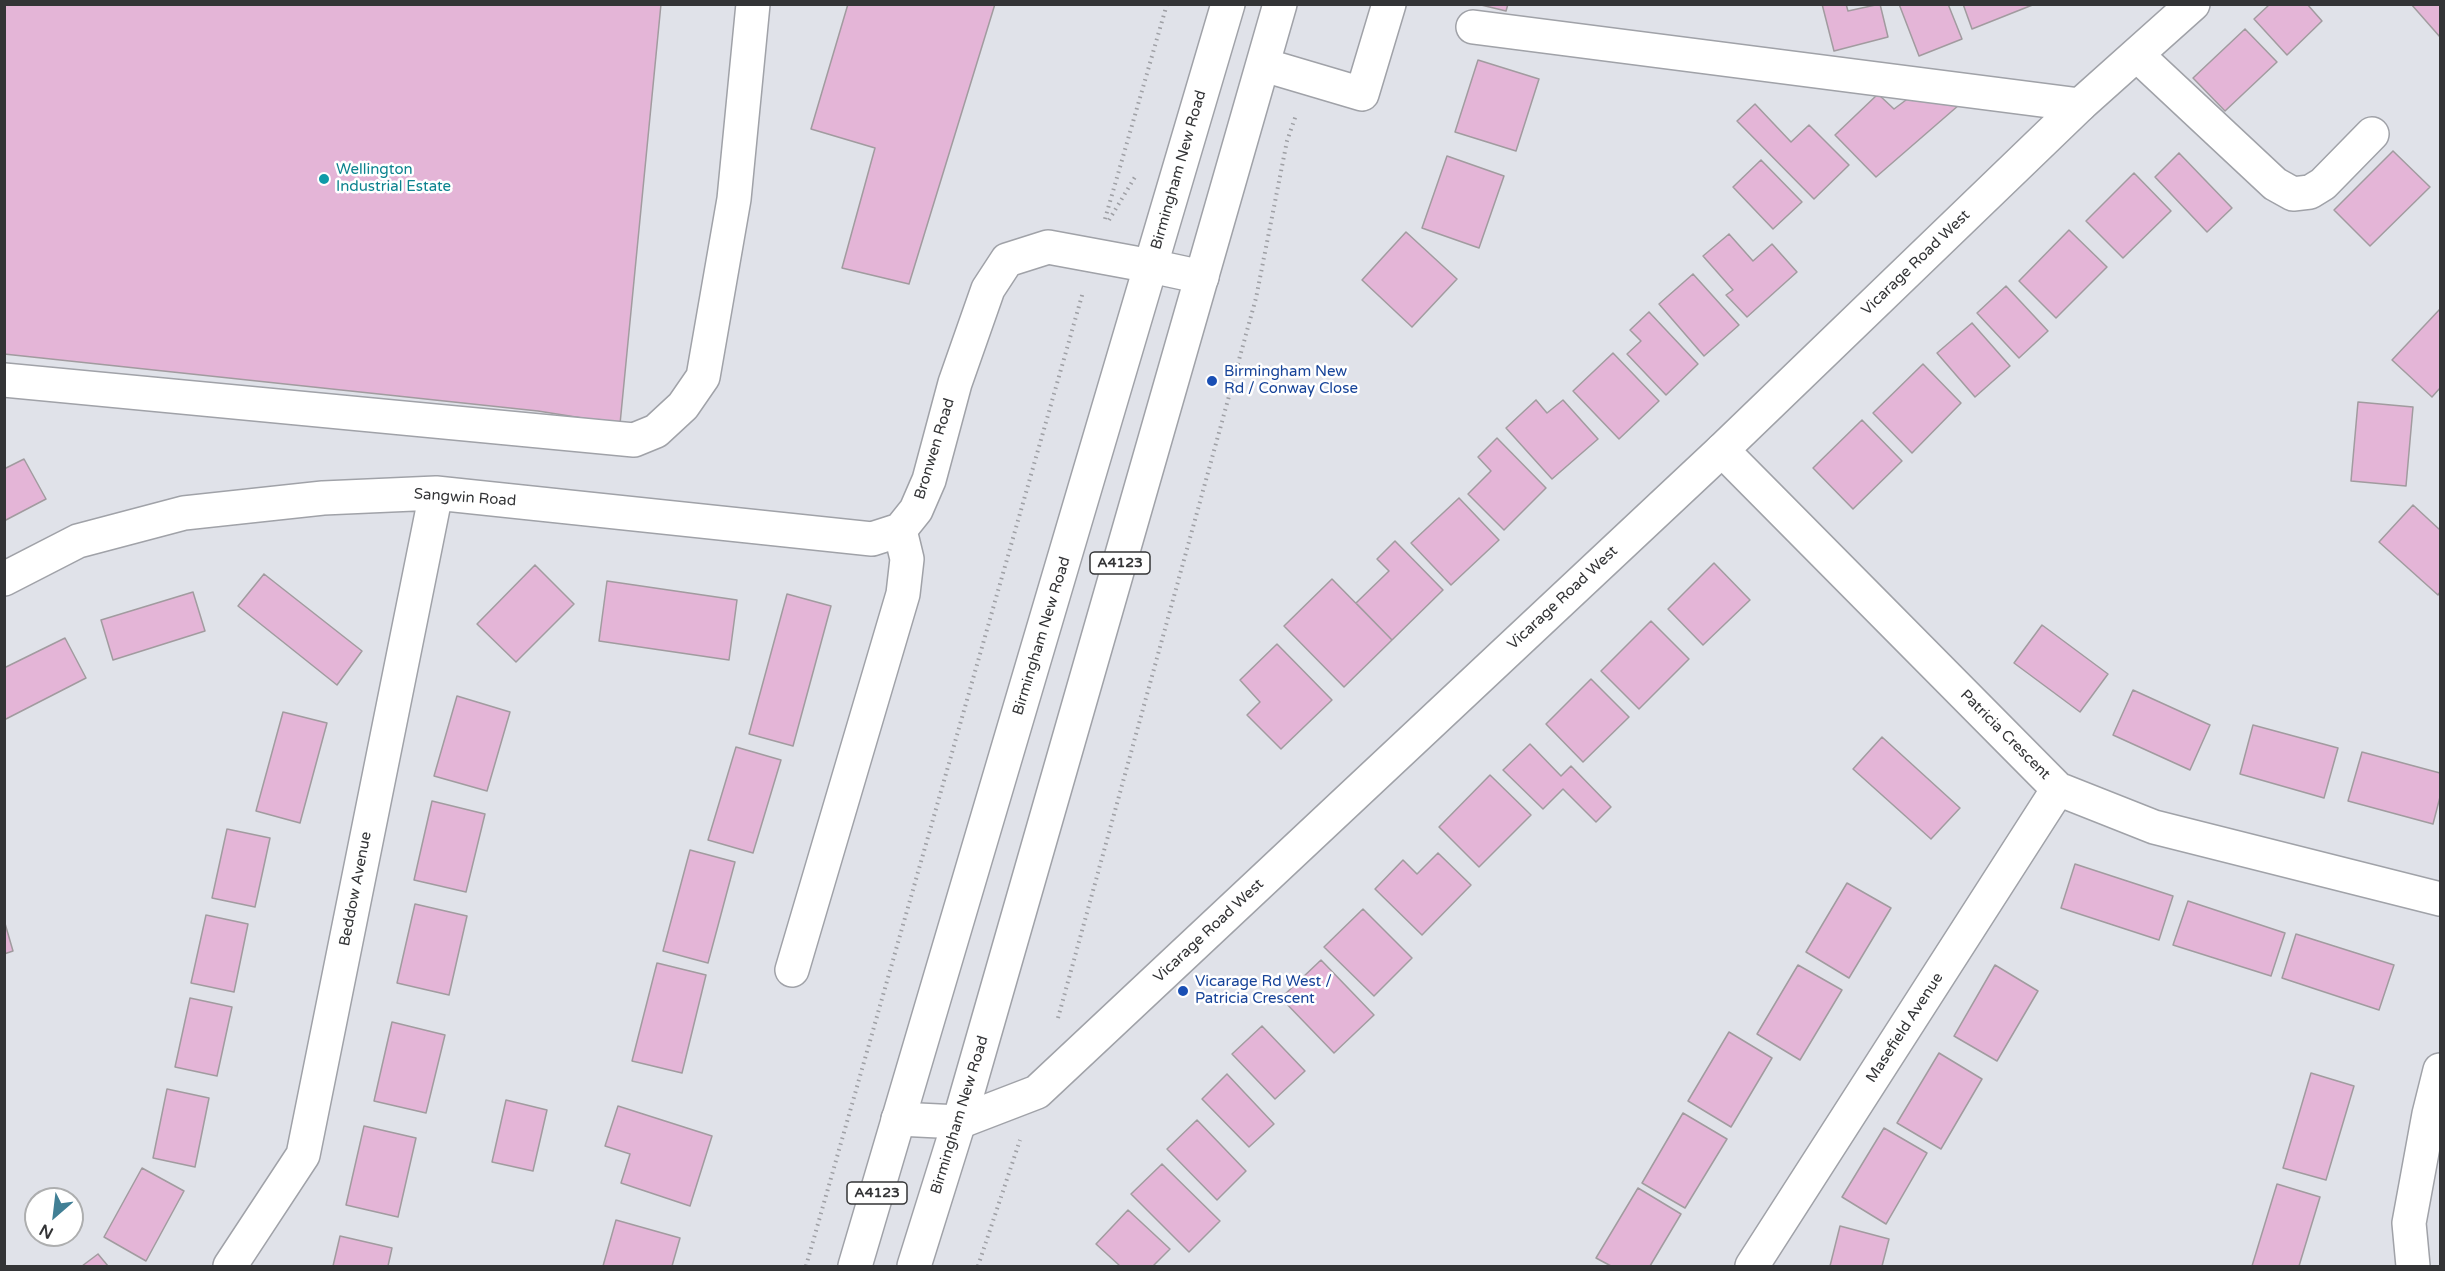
<!DOCTYPE html>
<style>
body{margin:0}
#map{position:relative;width:2445px;height:1271px;overflow:hidden;background:#e0e2e9;font-family:"Varela Round",sans-serif}
canvas{display:block}
.frame{position:absolute;inset:0;border:6px solid #333436;pointer-events:none}
.north{position:absolute;left:24px;top:1187px;width:60px;height:60px;box-sizing:border-box;background:#fff;border:2px solid #adaeaf;border-radius:50%;rotate:208deg;font-size:16px;font-weight:700;line-height:24px;text-align:center;color:#333436}
.north::after{content:'';display:block;margin:auto;width:21px;height:27px;background:#417f95;clip-path:polygon(50% 0,100% 100%,50% 72%,0 100%)}
</style>
<div id="map">
<canvas width="2445" height="1271"></canvas>
<div class="frame"></div>
<div class="north">N</div>
</div>
<script>
const context = document.querySelector('canvas').getContext('2d');
context.lineJoin = 'round';
function fillPath(path, color) { context.fillStyle = color; context.fill(path, 'evenodd'); }
const poly = rows => new Path2D(rows.map(r => 'M' + r).join(''));
function strokePath(path, color, width, dash) { context.strokeStyle = color; context.lineWidth = width; context.lineCap = dash ? 'butt' : 'round'; context.setLineDash(dash || []); context.stroke(path); }
function drawText(font, color, halo, rows, align = 'center') {
  context.font = font + ' "Varela Round",sans-serif'; context.lineWidth = 5; context.setLineDash([]); context.textBaseline = 'middle'; context.strokeStyle = halo; context.fillStyle = color; for (const [text, x, y, turn = 0] of rows) {
    context.save(); context.translate(x, y); context.rotate((+turn || 0) * Math.PI / 180); context.textAlign = isNaN(turn) ? turn : align; if (halo) context.strokeText(text, 0, 0); context.fillText(text, 0, 0); context.restore();
  }
}
const building = poly([
 [4,4,661,4,620,424,538,411,4,354,4,4],
 [848,4,995,4,909,284,842,268,875,148,811,129,848,4],
 [1477,4,1508,4,1506,11,1477,4],
 [1822,4,1846,4,1848,11,1880,4,1888,37,1834,51,1822,4],
 [1899,4,1948,4,1962,39,1919,56,1899,4],
 [1963,4,2035,4,1972,29,1963,4],
 [2270,4,2307,4,2322,21,2287,55,2254,19,2270,4],
 [2411,4,2440,4,2440,37,2411,4],
 [2245,29,2277,62,2225,111,2193,78,2245,29],
 [1478,60,1539,79,1516,151,1455,132,1478,60],
 [1878,94,1894,109,1910,97,1959,105,1876,177,1835,135,1878,94],
 [1755,104,1791,142,1809,125,1849,165,1814,199,1737,121,1755,104],
 [2393,151,2430,187,2370,246,2334,210,2393,151],
 [2179,153,2232,208,2207,232,2155,177,2179,153],
 [1447,156,1504,176,1479,248,1422,228,1447,156],
 [1761,160,1802,202,1773,229,1733,187,1761,160],
 [2134,173,2171,211,2123,258,2086,221,2134,173],
 [2069,230,2107,267,2056,318,2019,281,2069,230],
 [1406,232,1457,279,1412,327,1362,280,1406,232],
 [1729,234,1753,261,1772,244,1797,272,1747,317,1726,295,1733,290,1703,256,1729,234],
 [1693,274,1739,325,1704,356,1659,304,1693,274],
 [2006,286,2048,331,2019,358,1977,313,2006,286],
 [2440,309,2440,388,2432,397,2392,360,2440,309],
 [1649,312,1698,364,1666,395,1627,354,1641,341,1630,330,1649,312],
 [1972,323,2010,366,1975,397,1937,353,1972,323],
 [1613,353,1659,401,1619,439,1573,391,1613,353],
 [1923,364,1961,403,1912,453,1873,413,1923,364],
 [1536,400,1547,413,1563,400,1598,439,1552,479,1506,428,1536,400],
 [2358,402,2413,407,2406,486,2351,481,2358,402],
 [1862,420,1902,461,1853,509,1813,468,1862,420],
 [1497,438,1546,488,1504,530,1468,494,1491,471,1478,457,1497,438],
 [24,459,46,499,4,521,4,469,24,459],
 [1459,498,1499,540,1451,585,1411,543,1459,498],
 [2413,505,2440,530,2440,592,2438,595,2379,542,2413,505],
 [1395,541,1443,590,1392,640,1356,603,1389,571,1377,559,1395,541],
 [1714,563,1750,600,1703,645,1668,609,1714,563],
 [535,565,574,604,516,662,477,624,535,565],
 [264,574,362,651,337,685,238,606,264,574],
 [1332,579,1392,640,1344,687,1284,626,1332,579],
 [607,581,737,600,729,660,599,641,607,581],
 [193,592,205,631,113,660,101,620,193,592],
 [787,594,831,606,793,746,749,734,787,594],
 [1651,621,1689,659,1639,709,1601,671,1651,621],
 [2042,625,2108,674,2080,712,2014,663,2042,625],
 [65,638,86,678,4,720,4,668,65,638],
 [1277,644,1332,700,1281,749,1247,715,1260,702,1240,680,1277,644],
 [1591,679,1629,717,1583,762,1546,724,1591,679],
 [2133,690,2210,725,2190,770,2113,735,2133,690],
 [457,696,510,712,487,791,434,776,457,696],
 [283,712,327,723,300,823,256,811,283,712],
 [2253,725,2338,748,2324,798,2240,774,2253,725],
 [1882,737,1960,808,1931,839,1853,769,1882,737],
 [1530,744,1561,776,1571,766,1611,807,1596,822,1563,789,1543,809,1503,770,1530,744],
 [736,747,781,760,753,853,708,840,736,747],
 [2362,752,2440,773,2440,797,2433,824,2348,801,2362,752],
 [1490,775,1531,815,1479,867,1439,827,1490,775],
 [432,801,485,814,466,892,414,880,432,801],
 [227,829,270,838,255,907,212,898,227,829],
 [690,850,735,862,708,963,663,951,690,850],
 [1438,853,1471,885,1422,935,1375,889,1403,860,1417,874,1438,853],
 [2075,864,2173,896,2159,940,2061,908,2075,864],
 [1847,883,1891,908,1849,978,1806,952,1847,883],
 [2188,901,2285,933,2271,976,2173,945,2188,901],
 [415,904,467,916,449,995,397,983,415,904],
 [1363,909,1412,958,1374,996,1324,947,1363,909],
 [206,915,248,924,234,992,191,983,206,915],
 [4,920,13,951,4,954,4,920],
 [2296,934,2394,965,2379,1010,2282,978,2296,934],
 [1321,960,1374,1015,1334,1053,1281,998,1321,960],
 [657,963,706,975,682,1073,632,1061,657,963],
 [1798,965,1842,990,1800,1060,1757,1034,1798,965],
 [1995,965,2038,991,1997,1061,1954,1036,1995,965],
 [190,998,232,1007,217,1076,175,1067,190,998],
 [392,1022,445,1035,426,1113,374,1101,392,1022],
 [1262,1026,1305,1071,1275,1099,1232,1054,1262,1026],
 [1729,1032,1772,1058,1731,1127,1688,1101,1729,1032],
 [1939,1053,1982,1079,1941,1149,1897,1123,1939,1053],
 [2311,1073,2354,1086,2326,1180,2283,1168,2311,1073],
 [1227,1074,1274,1124,1249,1147,1202,1099,1227,1074],
 [167,1089,209,1098,195,1167,153,1158,167,1089],
 [506,1100,547,1110,533,1171,492,1162,506,1100],
 [618,1106,712,1136,690,1206,621,1183,630,1154,605,1146,618,1106],
 [1683,1113,1727,1139,1685,1208,1642,1183,1683,1113],
 [1197,1120,1246,1171,1217,1200,1167,1149,1197,1120],
 [364,1126,416,1138,398,1217,346,1205,364,1126],
 [1884,1128,1927,1153,1886,1224,1842,1197,1884,1128],
 [1162,1164,1220,1221,1189,1252,1131,1194,1162,1164],
 [142,1168,184,1191,146,1261,104,1237,142,1168],
 [2277,1184,2320,1197,2299,1266,2252,1266,2277,1184],
 [1638,1188,1681,1214,1650,1266,1611,1266,1596,1258,1638,1188],
 [1128,1210,1170,1249,1153,1266,1120,1266,1096,1244,1128,1210],
 [616,1220,680,1238,672,1266,603,1266,616,1220],
 [1840,1226,1889,1239,1882,1266,1830,1266,1840,1226],
 [340,1236,392,1248,388,1266,333,1266,340,1236],
 [98,1254,108,1266,82,1266,98,1254]
]);
const path = poly([
 [1105,219,1167,4],
 [1109,220,1135,177],
 [1058,1018,1256,298,1287,141,1296,115],
 [806,1266,1083,292],
 [978,1266,1020,1140]
]);
const minor = poly([
 [1473,27,2080,105],
 [2137,55,2275,184,2293,194,2310,192,2323,184,2372,134],
 [1264,65,1362,94,1389,4],
 [4,380,634,440,656,431,683,406,703,377,734,199,753,4],
 [1722,450,2058,789,2154,827,2440,899],
 [900,530,916,510,929,480,955,383,988,289,1007,260,1048,247,1151,266,1202,277],
 [4,579,78,541,184,513,323,498,436,493,872,539,900,530],
 [792,970,903,594,907,559,900,530],
 [230,1266,303,1155,436,493],
 [1752,1266,2058,789],
 [2413,1266,2409,1223,2429,1114,2440,1070]
]);
const major = poly([
 [898,1119,959,1122,1037,1092,1722,450,2080,105,2193,4]
]);
const highway = poly([
 [855,1266,1228,4],
 [914,1266,959,1122,1280,4]
]);
const markers = [
 [324,179,6,"#0f9aa8"],
 [1212,381,6,"#1a4fb4"],
 [1183,991,6,"#1a4fb4"]
];
const shields = [
 [1120,563,60],
 [877,1193,60]
];
const shieldNames = [
 ["A4123",1120,563],
 ["A4123",877,1193]
];
const cultureNames = [
 ["Wellington",336,170],
 ["Industrial Estate",336,187]
];
const streetNames = [
 ["Birmingham New Road",1179,170,-74],
 ["Vicarage Road West",1916,263,-44],
 ["Bronwen Road",935,449,-73],
 ["Sangwin Road",465,498,4],
 ["Vicarage Road West",1563,598,-43],
 ["Birmingham New Road",1042,636,-73],
 ["Patricia Crescent",2005,735,45],
 ["Beddow Avenue",356,889,-79],
 ["Vicarage Road West",1209,931,-43],
 ["Masefield Avenue",1905,1028,-57],
 ["Birmingham New Road",960,1115,-73]
];
const transitNames = [
 ["Birmingham New",1224,372],
 ["Rd / Conway Close",1224,389],
 ["Vicarage Rd West /",1195,982],
 ["Patricia Crescent",1195,999]
];
fillPath(building, '#e4b5d7');
strokePath(building, '#a19b9f', 1.5);
strokePath(minor, '#a0a2a8', 36);
strokePath(major, '#a0a2a8', 36);
strokePath(highway, '#a0a2a8', 36);
strokePath(path, '#9e9fa4', 4, [1.5, 4.5]);
strokePath(minor, '#fff', 33);
strokePath(major, '#fff', 33);
strokePath(highway, '#fff', 33);
for (const [x, y, r, color] of markers) { const dot = new Path2D(); dot.arc(x, y, r, 0, 2 * Math.PI); context.fillStyle = color; context.fill(dot); strokePath(dot, '#fff', 2); }
for (const [x, y, w] of shields) { const box = new Path2D(); box.roundRect(x - w / 2, y - 11, w, 22, 4.5); context.fillStyle = '#fff'; context.fill(box); strokePath(box, '#333436', 1.5); }
drawText('bold 14px', '#333436', null, shieldNames);
drawText('15px', '#0d838f', '#fff', cultureNames, 'left');
drawText('15px', '#333436', '#fff', streetNames);
drawText('15px', '#164399', '#fff', transitNames, 'left');
</script>
